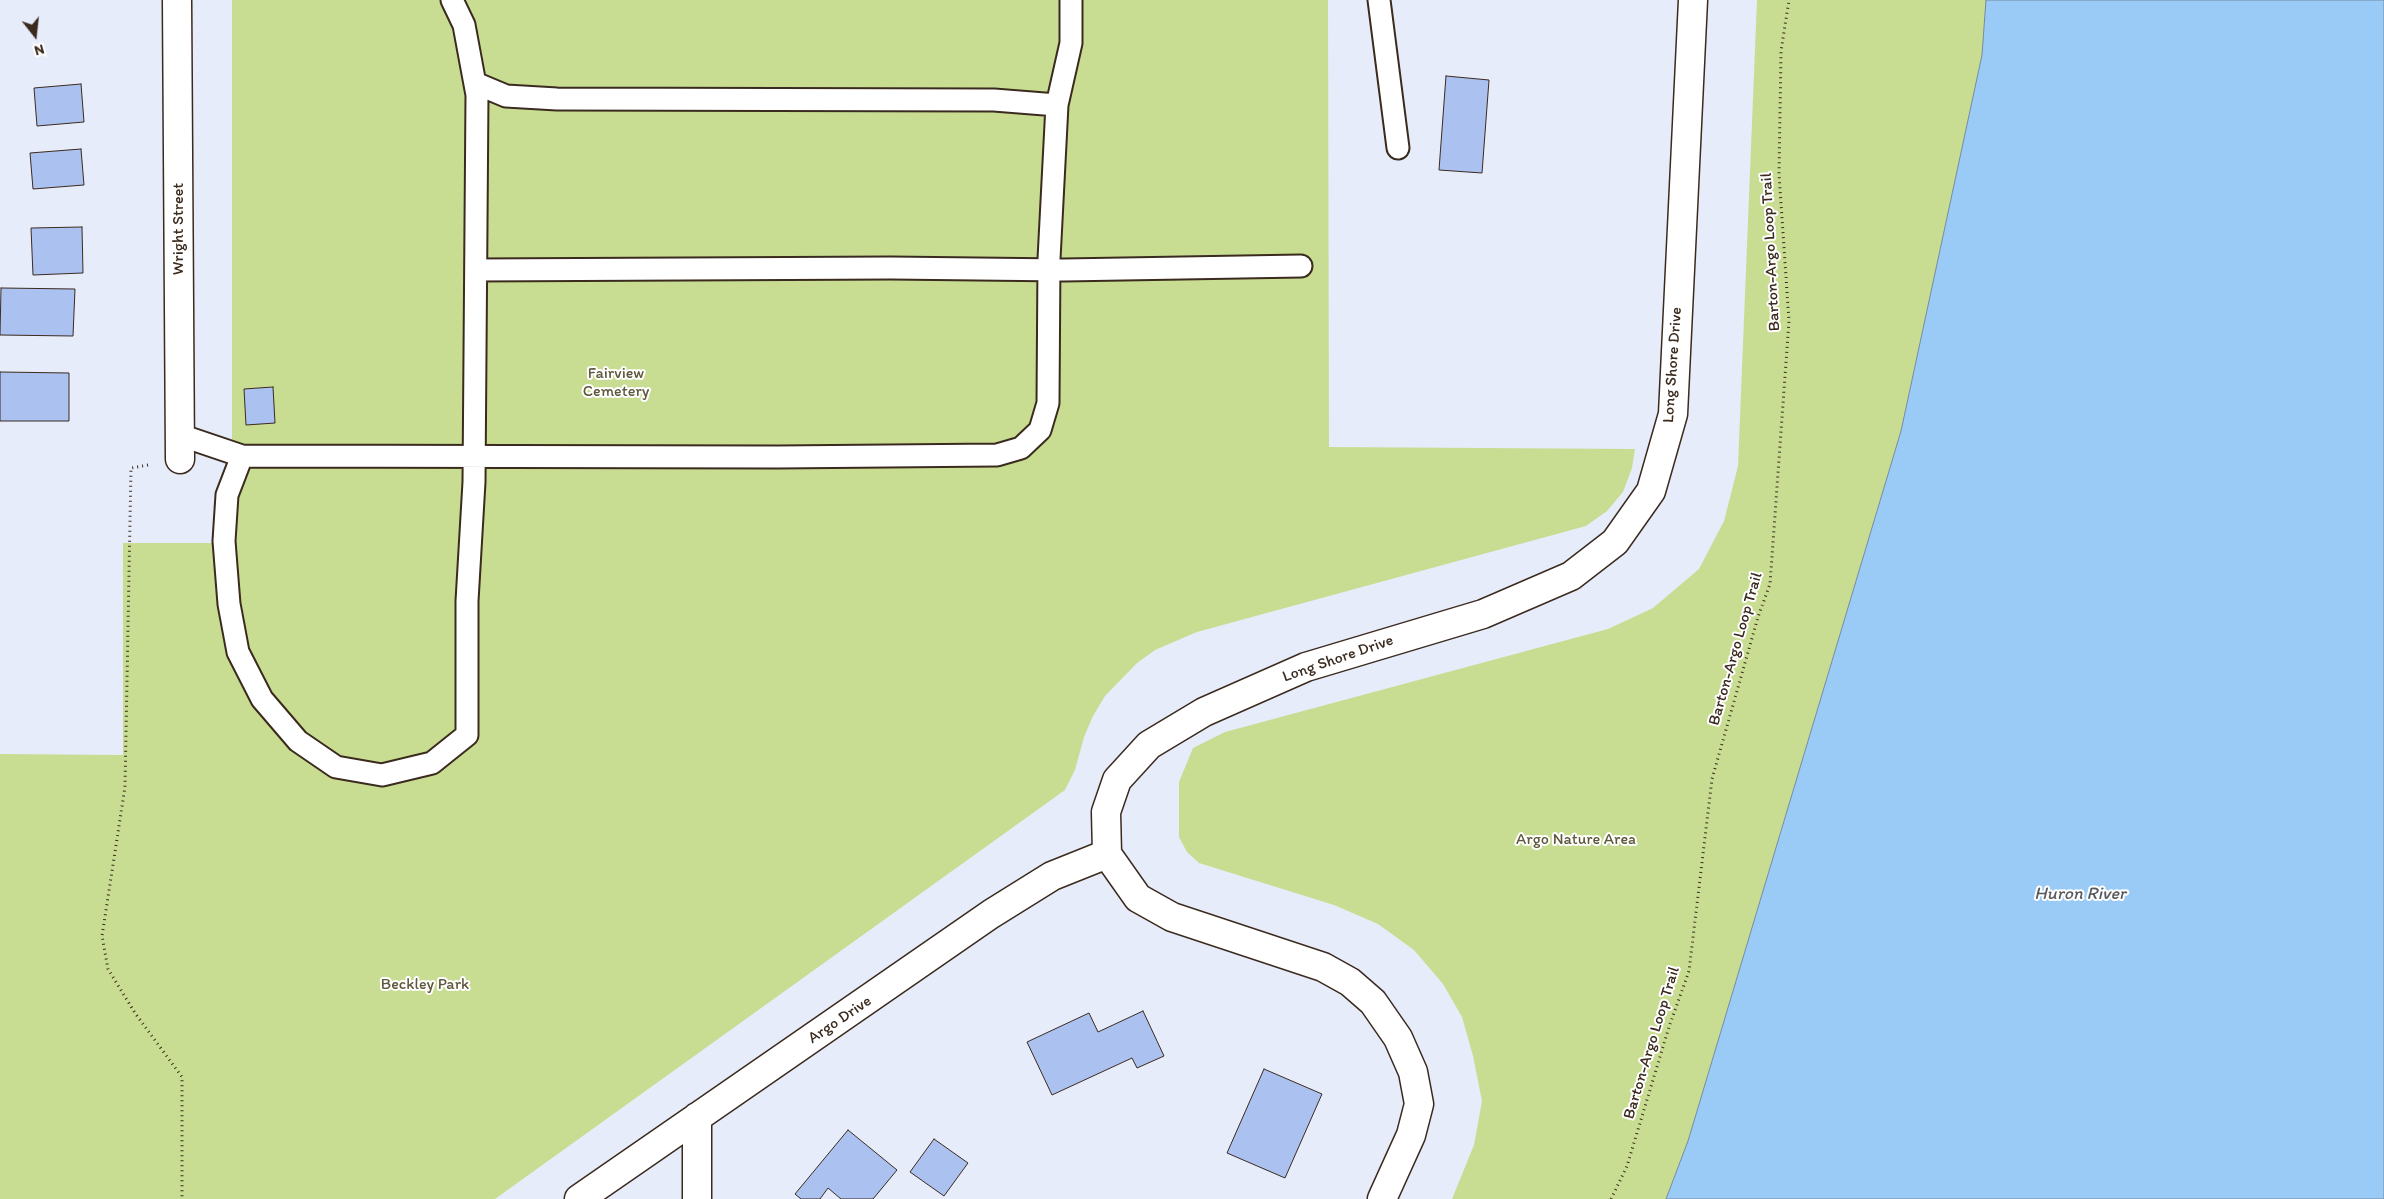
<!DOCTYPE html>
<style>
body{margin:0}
#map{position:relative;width:2384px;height:1199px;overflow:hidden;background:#e6ecfa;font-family:Itim,sans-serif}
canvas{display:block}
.north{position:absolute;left:10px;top:10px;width:50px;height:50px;-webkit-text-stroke:4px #fff;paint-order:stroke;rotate:164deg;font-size:14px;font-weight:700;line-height:20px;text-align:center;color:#3b2a1e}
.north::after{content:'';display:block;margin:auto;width:18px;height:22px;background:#3b2a1e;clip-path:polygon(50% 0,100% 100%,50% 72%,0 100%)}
</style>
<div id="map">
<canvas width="2384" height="1199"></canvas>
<div class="north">N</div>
</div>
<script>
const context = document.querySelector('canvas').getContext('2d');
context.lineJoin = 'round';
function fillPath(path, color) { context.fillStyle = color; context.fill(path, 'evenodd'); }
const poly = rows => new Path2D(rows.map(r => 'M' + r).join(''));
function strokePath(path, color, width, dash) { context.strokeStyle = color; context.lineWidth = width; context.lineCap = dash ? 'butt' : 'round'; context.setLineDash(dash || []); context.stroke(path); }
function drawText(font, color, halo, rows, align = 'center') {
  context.font = font + ' Itim,sans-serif'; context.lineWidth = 4; context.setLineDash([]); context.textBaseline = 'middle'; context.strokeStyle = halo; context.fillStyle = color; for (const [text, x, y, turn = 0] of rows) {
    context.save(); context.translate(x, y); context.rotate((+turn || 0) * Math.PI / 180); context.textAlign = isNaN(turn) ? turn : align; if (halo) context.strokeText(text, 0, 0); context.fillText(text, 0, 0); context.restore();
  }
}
const green = poly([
 [232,0,1328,0,1329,447,1635,449,1632,468,1623,492,1607,511,1586,526,1197,632,1155,650,1137,663,1105,696,1093,716,1084,737,1075,770,1065,790,495,1199,0,1199,0,754,123,755,123,543,232,543],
 [1757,0,1986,0,1982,55,1901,431,1688,1141,1666,1199,1452,1199,1474,1145,1482,1101,1473,1056,1462,1017,1443,984,1414,950,1378,924,1334,905,1199,863,1187,852,1179,837,1179,782,1193,748,1225,732,1608,629,1653,608,1699,569,1724,521,1738,466]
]);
const water = poly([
 [1986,0,2384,0,2384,1199,1666,1199,1688,1141,1901,431,1982,55,1986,0]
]);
const building = poly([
 [1446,76,1489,80,1482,173,1439,170,1446,76],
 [81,84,84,122,37,126,34,88,81,84],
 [81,149,84,185,33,189,30,153,81,149],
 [82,227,83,273,33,275,31,228,82,227],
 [1,288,75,289,73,336,0,335,1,288],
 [0,372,69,373,69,421,0,421,0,372],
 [273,387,275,423,246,425,244,389,273,387],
 [1143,1011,1164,1056,1137,1068,1132,1058,1052,1095,1027,1042,1089,1013,1098,1032,1143,1011],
 [1264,1069,1322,1094,1285,1178,1227,1153,1264,1069],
 [848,1130,897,1170,873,1199,841,1199,828,1188,820,1199,801,1199,795,1194,848,1130],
 [934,1139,968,1163,944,1196,910,1172,934,1139]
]);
const path = poly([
 [148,465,131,468,125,787,102,936,108,969,135,1013,182,1077,182,1199],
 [1611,1199,1627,1166,1669,1027,1689,971,1712,779,1758,617,1770,584,1789,321,1779,174,1781,51,1789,0]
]);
const lane = poly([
 [1379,0,1398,148],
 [475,83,506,96,557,99,994,100,1057,105],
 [476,270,891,268,1064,270,1301,266],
 [180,435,242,456,778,457,997,455,1021,448,1040,430,1048,403,1049,259,1057,105,1071,43,1071,0],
 [242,456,227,495,224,541,229,604,238,652,262,699,298,741,336,767,382,775,432,763,467,735,467,601,474,482,477,95,464,25,452,0]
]);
const street = poly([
 [177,0,180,459],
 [697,1117,697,1199],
 [579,1199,991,914,1052,876,1107,854],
 [1382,1199,1411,1135,1419,1104,1413,1072,1398,1038,1373,1002,1350,982,1323,967,1172,917,1138,898,1107,854,1106,812,1117,780,1149,745,1204,712,1306,667,1483,614,1571,576,1615,542,1651,491,1673,414,1693,0]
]);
const streetNames = [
 ["Wright Street",179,229,-90],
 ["Barton-Argo Loop Trail",1771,252,-93],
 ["Long Shore Drive",1673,365,-86],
 ["Barton-Argo Loop Trail",1736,649,-74],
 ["Long Shore Drive",1338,659,-19],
 ["Argo Drive",840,1020,-34],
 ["Barton-Argo Loop Trail",1652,1043,-73]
];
const parkNames = [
 ["Fairview",616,374],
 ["Cemetery",616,392],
 ["Argo Nature Area",1576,840],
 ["Beckley Park",425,985]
];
const waterNames = [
 ["Huron River",2080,894]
];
fillPath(green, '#c8dd92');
fillPath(water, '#9acaf6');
strokePath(water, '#748aa0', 1);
fillPath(building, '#abc1f0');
strokePath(building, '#3b2a1e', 1);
strokePath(lane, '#3b2a1e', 25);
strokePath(street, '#3b2a1e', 31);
strokePath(path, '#3b2a1e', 3, [1, 4]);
strokePath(lane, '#fff', 21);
strokePath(street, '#fff', 28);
drawText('16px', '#3b2a1e', '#fff', streetNames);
drawText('16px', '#5e573b', '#fff', parkNames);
drawText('italic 18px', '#585a5f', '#fff', waterNames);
</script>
